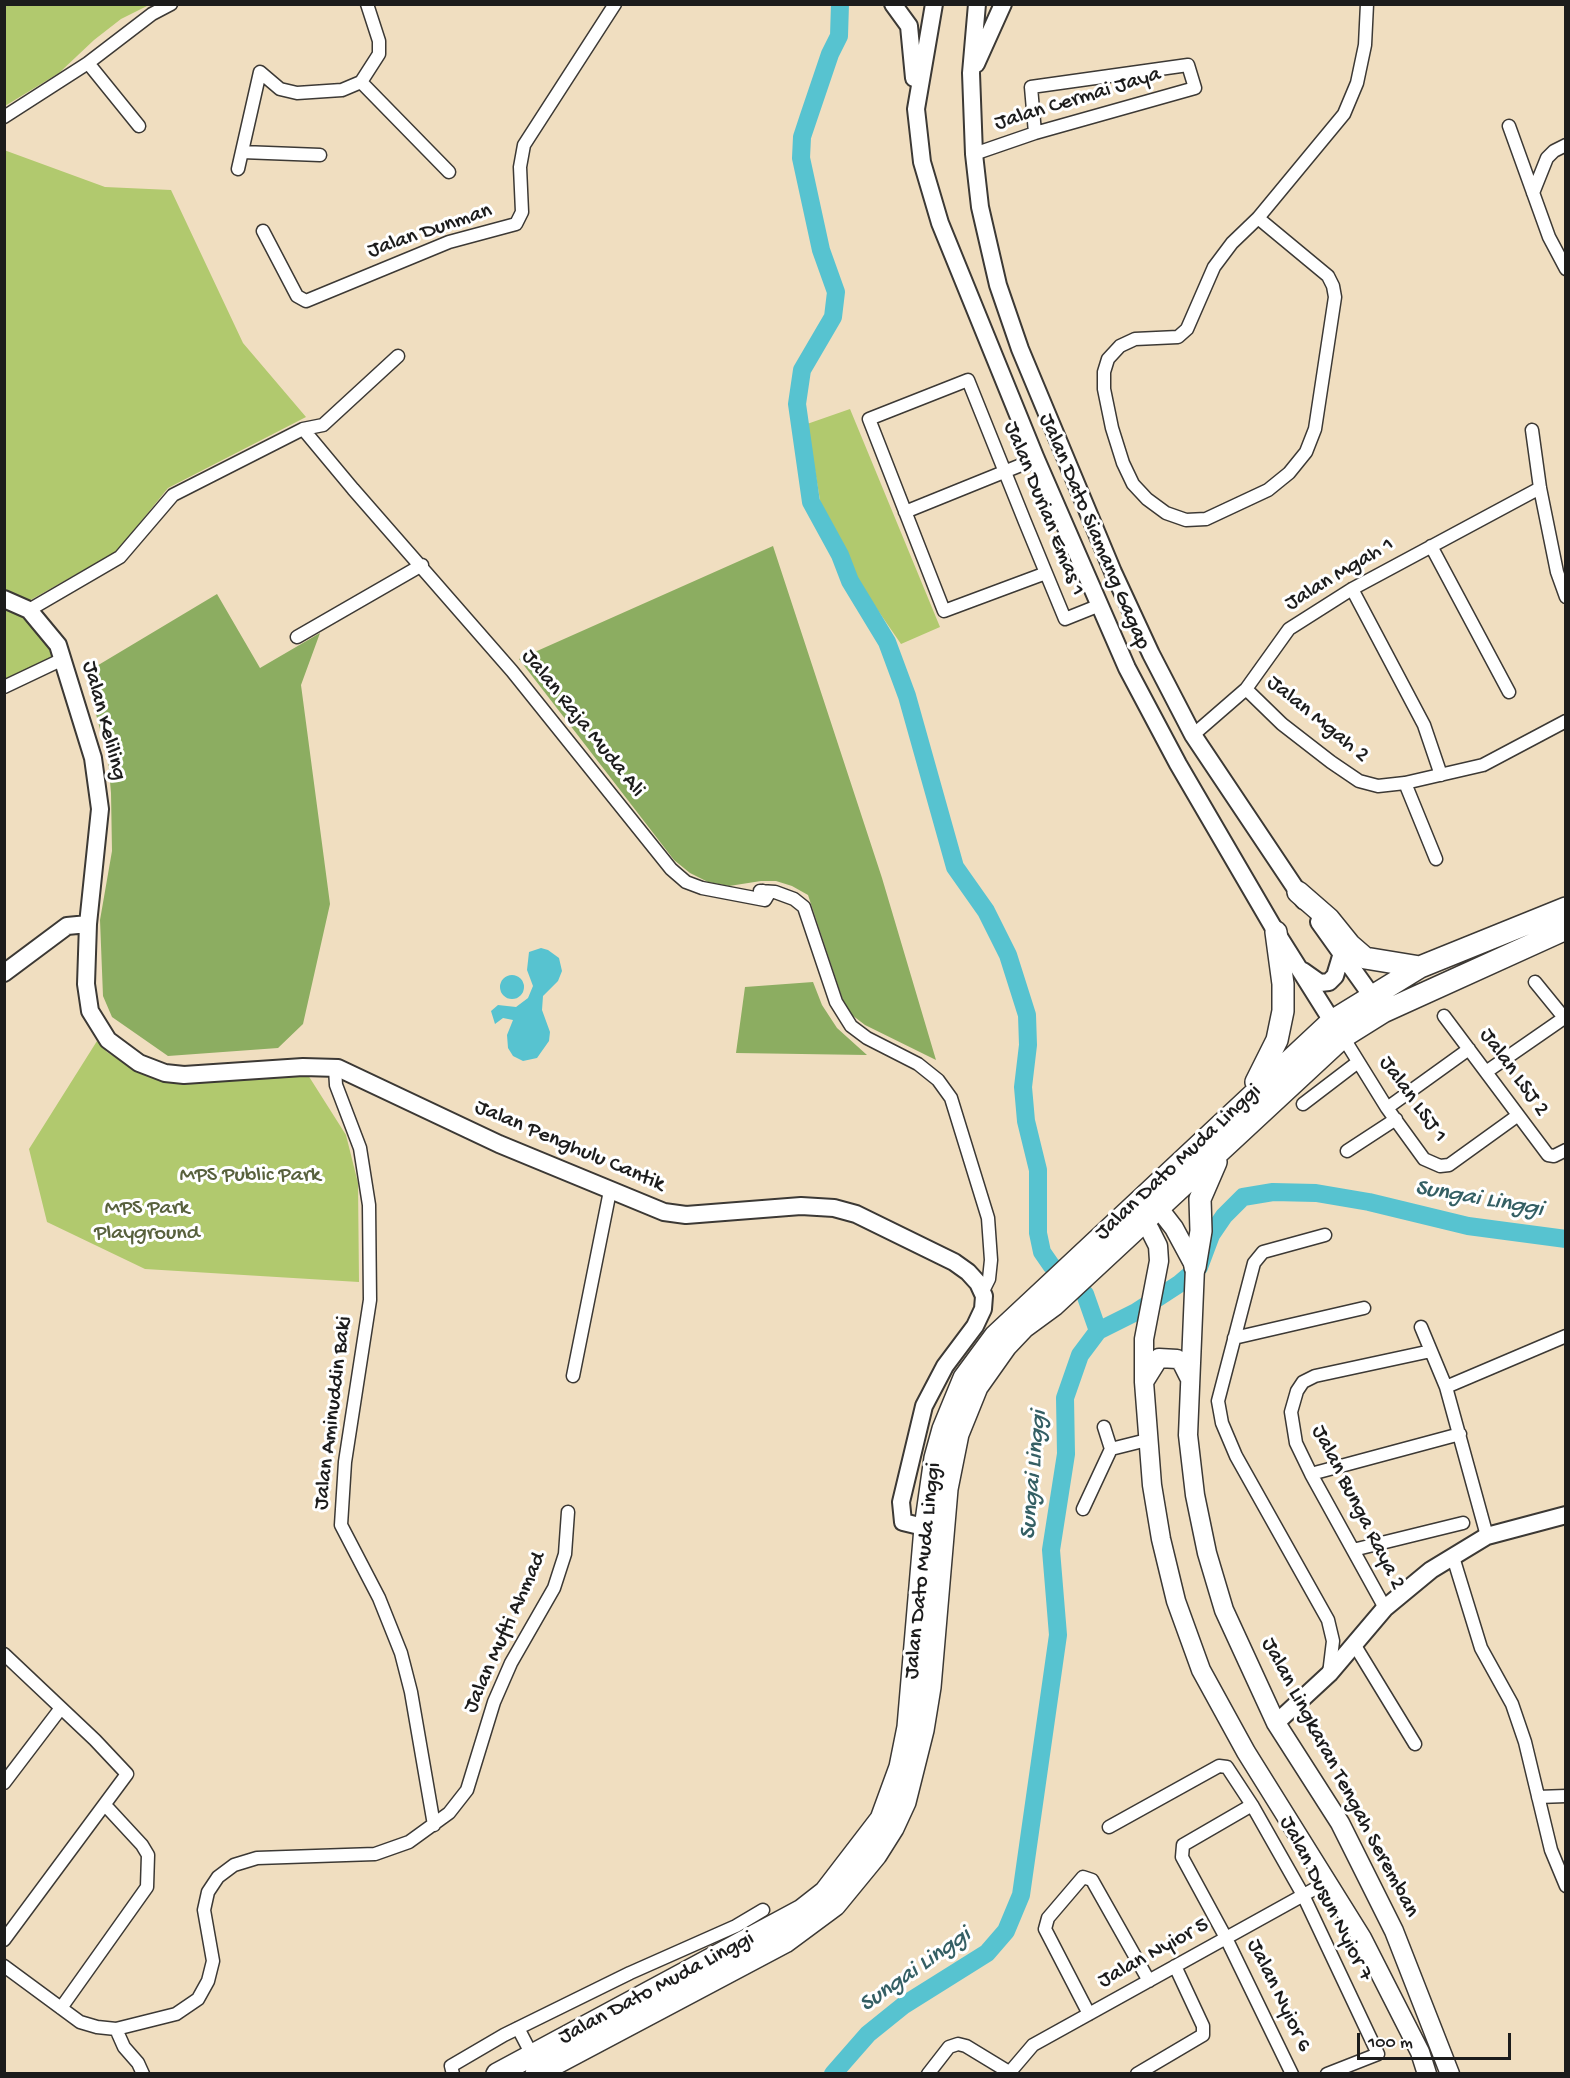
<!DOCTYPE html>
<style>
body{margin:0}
#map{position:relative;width:1570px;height:2078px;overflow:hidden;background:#f0dec0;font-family:"Gochi Hand",sans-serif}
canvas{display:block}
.frame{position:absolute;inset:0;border:6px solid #1c1c1c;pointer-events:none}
.scale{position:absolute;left:1357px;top:2033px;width:154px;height:27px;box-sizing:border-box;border:3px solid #1c1c1c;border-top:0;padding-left:8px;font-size:18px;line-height:21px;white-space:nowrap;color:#1c1c1c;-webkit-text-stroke:4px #fff;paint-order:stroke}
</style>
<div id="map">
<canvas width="1570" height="2078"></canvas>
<div class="frame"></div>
<div class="scale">100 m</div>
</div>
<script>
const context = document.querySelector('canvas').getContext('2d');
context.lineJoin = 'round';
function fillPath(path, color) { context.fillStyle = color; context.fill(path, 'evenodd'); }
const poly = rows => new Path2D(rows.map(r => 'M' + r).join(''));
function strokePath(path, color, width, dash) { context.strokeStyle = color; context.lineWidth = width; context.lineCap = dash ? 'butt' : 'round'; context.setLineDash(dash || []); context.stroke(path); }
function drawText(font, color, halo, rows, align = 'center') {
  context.font = font + ' "Gochi Hand",sans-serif'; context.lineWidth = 6; context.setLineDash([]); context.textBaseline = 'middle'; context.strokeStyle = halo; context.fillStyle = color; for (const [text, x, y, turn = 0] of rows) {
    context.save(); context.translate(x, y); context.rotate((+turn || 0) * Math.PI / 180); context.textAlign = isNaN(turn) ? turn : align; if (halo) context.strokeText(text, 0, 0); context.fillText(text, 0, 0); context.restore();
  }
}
const green = poly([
 [5,4,149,4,149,5,121,19,94,40,59,73,5,106],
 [4,150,105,187,171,190,243,343,306,417,168,488,117,551,27,602,5,595],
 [850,409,940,627,901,644,857,580,843,545,821,506,819,494,807,424],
 [5,602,14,605,58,654,5,681],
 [97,1041,107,1052,133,1069,165,1081,308,1075,346,1135,358,1183,359,1282,145,1269,47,1222,29,1149]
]);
const forest = poly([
 [773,546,882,878,936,1060,865,1025,852,1015,843,1000,808,895,792,886,776,881,761,881,729,886,708,882,690,873,674,860,519,659],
 [217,594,260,668,320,633,301,685,330,904,303,1024,278,1048,168,1056,112,1017,103,996,100,920,112,851,111,793,108,759,85,673],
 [813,982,822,1005,837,1028,867,1055,736,1053,745,987]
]);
const water = poly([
 [541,948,548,950,559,958,562,971,558,981,543,996,542,1010,550,1032,549,1041,537,1058,523,1061,513,1056,508,1048,507,1035,513,1020,503,1018,495,1024,491,1011,498,1005,516,1007,528,998,533,986,527,970,529,952],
 '500 987a12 12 0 1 1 24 0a12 12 0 1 1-24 0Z'
]);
const river = poly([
 [840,4,839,36,830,54,809,116,802,137,801,158,821,250,836,292,833,317,802,370,797,404,811,502,840,555,850,581,887,642,907,696,955,867,986,911,1008,955,1027,1015,1028,1045,1023,1087,1026,1121,1038,1170,1038,1233,1042,1252,1051,1265,1085,1294,1098,1331],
 [833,2074,868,2034,904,2005,987,1953,1006,1931,1021,1895,1058,1635,1051,1550,1066,1454,1065,1398,1080,1355,1098,1331,1136,1312,1179,1284,1199,1267,1211,1235,1224,1216,1243,1197,1273,1192,1316,1193,1369,1202,1468,1226,1566,1239]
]);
const street = poly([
 [88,63,139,126],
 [361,82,449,172],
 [4,117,88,63,152,14,171,4],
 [1509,126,1549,237,1566,269],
 [242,152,320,155],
 [974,154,1035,133,1195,88,1188,65,1031,87,1035,133],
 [238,169,260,72,280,89,297,93,342,90,361,82,379,54,379,41,367,4],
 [1533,193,1547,158,1554,151,1566,145],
 [1258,218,1328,276,1333,286,1335,297,1315,429,1306,452,1289,473,1268,490,1206,519,1186,520,1166,513,1147,499,1133,484,1123,463,1112,428,1104,389,1104,372,1108,359,1120,346,1135,339,1178,337,1187,329,1214,267,1232,243,1258,218,1344,114,1357,83,1365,45,1367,4],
 [263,231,297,296,306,301,449,242,516,224,522,212,520,167,524,145,615,4],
 [303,429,353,489,512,671,671,869,686,882,702,888,765,900,768,895,763,891],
 [1532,430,1540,488,1557,572,1566,597],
 [905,512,1036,459],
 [1431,546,1509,692],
 [1046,573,944,611,869,419,968,380,1025,522,1046,573,1065,619,1100,605],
 [1352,589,1424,725,1441,775],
 [29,610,120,557,173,495,303,429,323,425,398,356],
 [297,637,422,565],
 [4,687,63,659],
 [1246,689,1282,724,1331,762,1359,781,1378,786,1405,783,1483,765,1566,721],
 [1193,735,1246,689,1289,629,1352,589,1540,488],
 [1405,783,1436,859],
 [760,891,775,892,794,899,804,907,836,1002,851,1026,867,1038,918,1064,938,1080,951,1098,988,1218,991,1260,989,1279,982,1293],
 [1535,982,1566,1020],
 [1444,1016,1548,1155,1554,1156,1566,1150],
 [1343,1037,1387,1108,1424,1159,1440,1166,1449,1165,1517,1116],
 [335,1068,336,1085,360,1148,369,1205,370,1300,345,1462,341,1525,379,1598,401,1653,411,1692,434,1825],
 [1486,1072,1564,1018],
 [1303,1104,1358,1062],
 [1387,1108,1469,1049],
 [1347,1151,1396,1119],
 [1325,1235,1263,1252,1254,1263,1218,1401,1222,1423,1236,1456,1328,1620,1333,1641,1329,1674],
 [1421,1327,1446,1387,1487,1536],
 [1234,1338,1364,1308],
 [573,1376,610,1191],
 [1446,1387,1566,1336],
 [1104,1427,1111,1449],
 [1311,1474,1460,1434],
 [1083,1509,1111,1449,1147,1440],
 [1353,1550,1463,1523],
 [1453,1557,1481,1648,1512,1704,1525,1742,1551,1850,1566,1886],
 [1385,1608,1311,1474,1296,1443,1291,1412,1297,1391,1303,1382,1315,1376,1431,1351],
 [1354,1644,1415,1744],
 [4,1654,95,1740,127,1774,4,1940],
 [4,1783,61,1708],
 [1538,1797,1566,1796],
 [1252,1805,1183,1845,1182,1857,1226,1938,1292,2074],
 [1109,1827,1219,1766,1227,1767,1252,1805,1303,1895,1378,2054,1327,2074],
 [4,1966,80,2022,97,2027,116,2029,176,2014,198,1999,208,1981,213,1961,204,1910,208,1892,218,1877,234,1865,257,1858,375,1854,409,1842,449,1813,467,1790,494,1702,511,1663,554,1588,565,1554,568,1512],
 [61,2008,147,1887,148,1855,142,1845,105,1805],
 [1089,2014,1045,1929,1048,1918,1083,1877,1092,1880,1149,1981],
 [518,2028,532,2055],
 [116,2029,124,2047,138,2063,143,2074],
 [1010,2072,1033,2045,1327,1882],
 [453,2074,451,2066,504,2035,630,1973,736,1926,763,1910],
 [928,2074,949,2047,958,2044,966,2046,1012,2074],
 [1137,2074,1203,2035,1203,2026,1175,1966]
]);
const secondary = poly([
 [893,4,909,26,914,78],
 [934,4,916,109,922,162,940,223,1036,459,1127,668,1178,764,1276,932,1337,1029],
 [977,4,971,73,974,154,980,207,998,285,1020,349,1113,572,1151,654,1193,735,1304,901],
 [976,64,1003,4],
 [4,599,29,610,58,645,93,758,100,809,88,924,86,984,90,1011,108,1040,139,1063,165,1073,184,1075,303,1067,338,1068,499,1144,664,1212,686,1215,801,1206,834,1208,856,1214,954,1262,968,1272,978,1283,984,1296,983,1309,975,1326,945,1366,924,1406,901,1502,903,1522,936,1530],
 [1319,922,1379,1006],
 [1303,971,1320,983,1329,982,1335,976,1342,953],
 [4,973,67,926,88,924],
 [1276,1723,1329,1674,1385,1608,1431,1570,1487,1536,1566,1515]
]);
const primary = poly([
 [1150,1197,1174,1228,1195,1267,1188,1435,1195,1495,1207,1553,1224,1610,1276,1723,1340,1823,1394,1931,1450,2074],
 [1135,1213,1150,1230,1158,1246,1159,1261,1144,1339,1144,1382,1152,1485,1161,1539,1176,1601,1201,1670,1246,1752,1362,1938,1420,2052,1427,2074],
 [1144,1382,1159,1358,1177,1359,1182,1363,1189,1377]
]);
const highway = poly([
 [1298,892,1329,919,1350,945,1365,958,1420,967],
 [1256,1082,1277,1040,1283,1011,1283,984,1276,932],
 [1195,1267,1201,1231,1200,1199,1216,1162],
 [497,2074,802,1910,825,1892,881,1819,900,1767,908,1727,925,1528,935,1458,943,1429,964,1378,995,1336,1332,1021,1420,967,1566,908],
 [536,2074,785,1942,835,1905,876,1855,893,1828,905,1802,923,1730,930,1687,947,1489,958,1434,977,1387,1006,1346,1024,1327,1054,1305,1343,1037,1383,1012,1566,929]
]);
const streetNames = [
 ["Jalan Cermai Jaya",1078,100,-17],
 ["Jalan Dunman",430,232,-19],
 ["Jalan Durian Emas 1",1043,509,68],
 ["Jalan Dato Siamang Gagap",1093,532,67],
 ["Jalan Mgah 1",1340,575,-31],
 ["Jalan Mgah 2",1317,720,39],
 ["Jalan Keliling",103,721,75],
 ["Jalan Raja Muda Ali",582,724,51],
 ["Jalan LSJ 2",1513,1073,54],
 ["Jalan LSJ 1",1412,1100,54],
 ["Jalan Penghulu Cantik",569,1147,23],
 ["Jalan Dato Muda Linggi",1179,1163,-43],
 ["Jalan Aminuddin Baki",334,1413,-83],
 ["Jalan Bunga Raya 2",1357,1508,63],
 ["Jalan Dato Muda Linggi",924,1571,-84],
 ["Jalan Mufti Ahmad",506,1633,-66],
 ["Jalan Lingkaran Tengah Seremban",1339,1778,62],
 ["Jalan Dusun Nyior 7",1325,1899,63],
 ["Jalan Nyior 5",1154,1954,-29],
 ["Jalan Dato Muda Linggi",657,1989,-28],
 ["Jalan Nyior 6",1278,1996,64]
];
const parkNames = [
 ["MPS Public Park",250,1177],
 ["MPS Park",147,1210],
 ["Playground",147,1235]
];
const waterNames = [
 ["Sungai Linggi",1479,1200,10],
 ["Sungai Linggi",1035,1475,-85],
 ["Sungai Linggi",916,1971,-35]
];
fillPath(green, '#b1c96e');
fillPath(forest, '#8cad61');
fillPath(water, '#57c3d0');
strokePath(river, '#57c3d0', 18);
strokePath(street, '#3c3935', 15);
strokePath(secondary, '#3c3935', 20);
strokePath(primary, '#3c3935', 21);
strokePath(highway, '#3c3935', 24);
strokePath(street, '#fff', 12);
strokePath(secondary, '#fff', 16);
strokePath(primary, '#fff', 18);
strokePath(highway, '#fff', 21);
drawText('22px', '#1c1c1c', '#fff', streetNames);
drawText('22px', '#58613d', '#fff', parkNames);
drawText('italic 24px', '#345f64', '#fff', waterNames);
</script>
